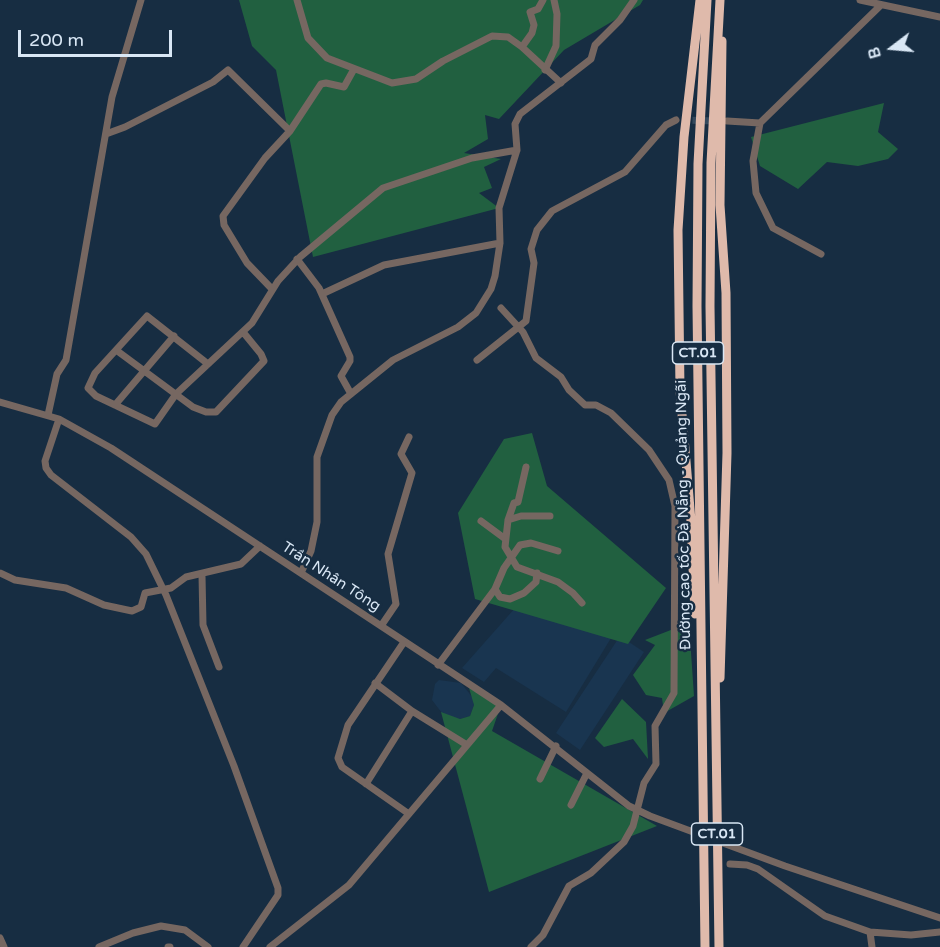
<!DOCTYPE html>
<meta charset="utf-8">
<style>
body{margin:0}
#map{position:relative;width:940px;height:947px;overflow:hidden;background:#172d42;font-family:"Varela Round",sans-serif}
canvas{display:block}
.north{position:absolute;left:862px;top:18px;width:60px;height:60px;-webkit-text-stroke:4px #172d42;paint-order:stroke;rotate:254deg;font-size:16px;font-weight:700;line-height:24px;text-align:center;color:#d9e7f5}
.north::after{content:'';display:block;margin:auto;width:21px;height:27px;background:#d9e7f5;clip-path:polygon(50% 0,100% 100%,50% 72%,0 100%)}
.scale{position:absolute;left:18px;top:30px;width:154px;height:27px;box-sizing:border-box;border:3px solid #d9e7f5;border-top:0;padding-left:8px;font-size:18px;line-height:21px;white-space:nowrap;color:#d9e7f5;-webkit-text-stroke:4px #172d42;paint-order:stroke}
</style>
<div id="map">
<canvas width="940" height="947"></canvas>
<div class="north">B</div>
<div class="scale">200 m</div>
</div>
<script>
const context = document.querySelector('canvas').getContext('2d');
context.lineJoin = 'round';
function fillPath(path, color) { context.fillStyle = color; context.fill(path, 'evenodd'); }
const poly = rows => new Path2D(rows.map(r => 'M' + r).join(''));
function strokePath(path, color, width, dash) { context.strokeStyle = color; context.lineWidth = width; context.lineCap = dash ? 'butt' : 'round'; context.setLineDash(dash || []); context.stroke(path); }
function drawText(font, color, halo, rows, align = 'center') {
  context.font = font + ' "Varela Round",sans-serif'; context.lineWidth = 5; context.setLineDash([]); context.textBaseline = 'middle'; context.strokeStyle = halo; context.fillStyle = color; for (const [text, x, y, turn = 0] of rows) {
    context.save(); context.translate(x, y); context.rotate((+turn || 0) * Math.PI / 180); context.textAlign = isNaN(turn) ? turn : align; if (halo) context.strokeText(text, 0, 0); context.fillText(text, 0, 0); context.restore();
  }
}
const built = poly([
 [523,599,611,638,566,712,496,668,484,682,462,668],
 [620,636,644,652,580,750,556,733],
 [439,680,461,683,473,698,474,705,470,716,460,719,445,717,432,700,435,684]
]);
const green = poly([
 [239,0,643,0,640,5,564,50,499,119,485,115,488,139,464,153,501,159,484,167,492,188,479,193,499,208,313,257,276,70,252,46],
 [884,103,878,132,898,149,888,159,858,166,827,162,798,189,760,166,751,137],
 [532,433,547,486,666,588,628,644,475,599,458,513,504,439],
 [689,623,694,696,664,713,662,698,646,695,633,675,655,645,645,640],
 [469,688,501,705,492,731,657,826,489,892,441,712,460,719,470,716,474,705],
 [622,699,646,722,648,759,633,739,604,747,595,738]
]);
const minorTunnel = poly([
 [682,120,715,121]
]);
const minor = poly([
 [297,0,308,38,327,58,392,83,416,79,443,61,492,36,508,37,522,47],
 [543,0,538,9,530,12,534,25,532,33,522,47,561,83],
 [860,0,940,17],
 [545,70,556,46,557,14,554,0],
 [727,121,760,123,880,6],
 [760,123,753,161,756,193,773,228,821,254],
 [106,134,125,127,213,82,228,70,290,131],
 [297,259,319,288,350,357,350,361,341,376,351,394],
 [272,289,247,263,224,225,223,216,265,158,290,131,321,84,326,83,344,87,354,69],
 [322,294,384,265,500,243],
 [501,308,523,332,536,358,561,377,569,390,585,405,596,405,611,413,649,450,669,480,675,506,674,693,655,726,656,764,644,783,633,826,624,842,591,873,569,886,543,935,531,947],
 [116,350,193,407,206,412,216,412,264,361,261,354,243,332],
 [477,360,526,321,534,263,531,249,537,230,552,211,625,172,666,125,676,120],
 [208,364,147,316,95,373,88,388,96,396,155,424,176,394,252,323,278,281,300,257,383,188,472,158,517,150],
 [0,402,59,419,111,448,501,705,629,806,650,816,785,866,940,918],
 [115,405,174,336],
 [48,415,57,374,66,360,112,97,141,0],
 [59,419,45,461,46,468,51,475,131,537,146,554,166,595,234,766,278,888,278,895,243,947],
 [550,516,521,516,508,520,505,547,517,567,558,582,573,593,582,603],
 [508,520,514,503,518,502,526,467],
 [481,521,504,538],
 [0,573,15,580,66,588,104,605,132,611,141,607,145,593,171,588,186,577,241,564,260,546],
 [301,573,311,551,317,522,317,457,332,415,341,402,393,360,458,327,476,313,491,289,495,276,500,243,499,208,517,150,515,124,520,114,591,59,595,45,620,20,634,0],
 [202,575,203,625,219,667],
 [495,589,500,597,510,599,524,593,536,582,537,573],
 [381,626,396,604,388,554,412,473,401,454,409,437],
 [404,642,348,725,338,758,342,767,409,814],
 [438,665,495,589,504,568,520,545,531,543,558,551],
 [375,683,412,711,467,745],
 [540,779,556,746],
 [366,784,412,711],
 [571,805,587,773],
 [730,864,747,865,758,869,825,916,870,932],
 [0,938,4,947],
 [99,947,133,933,161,926,185,930,208,947],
 [168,947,170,947],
 [270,947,349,885,501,705],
 [872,947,870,932,911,935,940,932]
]);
const highway = poly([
 [695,614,691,521,680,390,678,230,684,137,700,0],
 [720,678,727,453,726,293,720,205,722,41],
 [705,947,697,306,698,164,707,0],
 [719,947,710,306,711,163,720,0]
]);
const shields = [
 [698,353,51],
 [717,834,51]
];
const shieldNames = [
 ["CT.01",698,353],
 ["CT.01",717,834]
];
const streetNames = [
 ["Đường cao tốc Đà Nẵng - Quảng Ngãi",684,515,-91],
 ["Trần Nhân Tông",331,577,33]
];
fillPath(built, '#193550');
fillPath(green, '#216040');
strokePath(minorTunnel, '#34495d', 7, [7, 3.5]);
strokePath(minor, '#766761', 7);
strokePath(highway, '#dfbaab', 9);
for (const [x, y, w] of shields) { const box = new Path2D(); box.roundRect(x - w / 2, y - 11, w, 22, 4.5); context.fillStyle = '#172d42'; context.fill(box); strokePath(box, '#d9e7f5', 1.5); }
drawText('bold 14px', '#d9e7f5', null, shieldNames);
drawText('15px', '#d9e7f5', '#172d42', streetNames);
</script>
